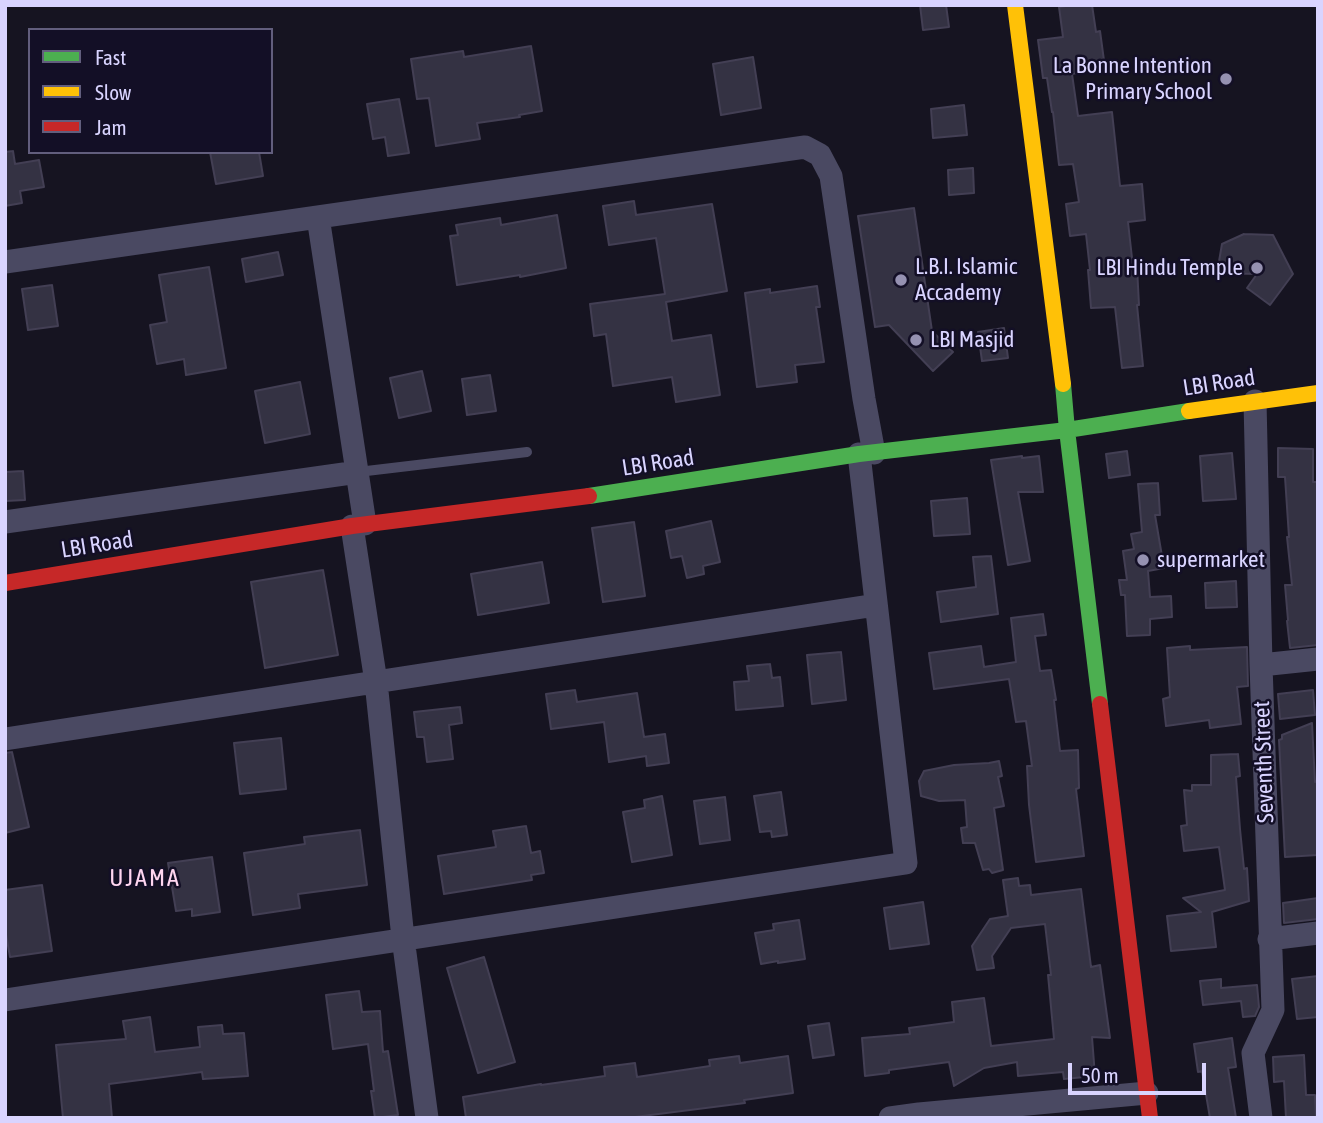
<!DOCTYPE html>
<style>
body{margin:0}
#map{position:relative;width:1323px;height:1123px;overflow:hidden;background:#161421;font-family:"Asap Condensed",sans-serif}
canvas{display:block}
.frame{position:absolute;inset:0;border:7px solid #d9d4ff;pointer-events:none}
.legend{position:absolute;left:28px;top:28px;width:245px;height:126px;box-sizing:border-box;background:#130f26;border:2px solid #625e7d;margin:0;padding:9px 12px;list-style:none;font-size:21px;color:#d9d4ff}
.legend li{display:flex;align-items:center;gap:14px;height:35px}
.legend b{width:35px;border:2px solid #625e7d}
.scale{position:absolute;left:1068px;top:1063px;width:138px;height:32px;box-sizing:border-box;border:4px solid #d9d4ff;border-top:0;padding-left:9px;font-size:21px;line-height:24px;white-space:nowrap;color:#d9d4ff;-webkit-text-stroke:5px #130f26;paint-order:stroke}
</style>
<div id="map">
<canvas width="1323" height="1123"></canvas>
<div class="frame"></div>
<ul class="legend">
<li><b style="height:9px;background:#4caf50"></b>Fast</li>
<li><b style="height:9px;background:#ffc107"></b>Slow</li>
<li><b style="height:9px;background:#c62828"></b>Jam</li>
</ul>
<div class="scale">50 m</div>
</div>
<script>
const context = document.querySelector('canvas').getContext('2d');
context.lineJoin = 'round';
function fillPath(path, color) { context.fillStyle = color; context.fill(path, 'evenodd'); }
const poly = rows => new Path2D(rows.map(r => 'M' + r).join(''));
function strokePath(path, color, width, dash) { context.strokeStyle = color; context.lineWidth = width; context.lineCap = dash ? 'butt' : 'round'; context.setLineDash(dash || []); context.stroke(path); }
function drawText(font, color, halo, rows, align = 'center') {
  context.font = font + ' "Asap Condensed",sans-serif'; context.lineWidth = 5; context.setLineDash([]); context.textBaseline = 'middle'; context.strokeStyle = halo; context.fillStyle = color; for (const [text, x, y, turn = 0] of rows) {
    context.save(); context.translate(x, y); context.rotate((+turn || 0) * Math.PI / 180); context.textAlign = isNaN(turn) ? turn : align; if (halo) context.strokeText(text, 0, 0); context.fillText(text, 0, 0); context.restore();
  }
}
const building = poly([
 [920,5,946,5,949,27,923,30,920,5],
 [1072,5,1092,5,1096,32,1100,31,1105,68,1072,74,1078,116,1112,112,1120,186,1142,184,1145,220,1128,222,1133,267,1137,267,1139,305,1137,305,1143,366,1122,368,1115,307,1091,308,1088,270,1090,270,1086,234,1070,236,1066,204,1079,202,1073,164,1059,165,1053,112,1052,112,1047,78,1043,78,1038,40,1063,37,1059,7,1072,5],
 [531,46,542,111,519,115,520,117,477,123,480,139,436,146,429,98,417,99,411,59,463,51,464,57,531,46],
 [753,57,761,108,721,115,713,64,753,57],
 [399,99,409,153,388,156,385,137,373,139,367,104,399,99],
 [964,105,967,135,933,138,931,109,964,105],
 [13,151,15,164,39,160,44,187,20,191,22,203,5,206,5,152,13,151],
 [210,152,259,152,263,176,216,184,210,152],
 [973,168,974,193,949,195,948,170,973,168],
 [634,201,636,215,712,204,727,291,666,302,672,341,711,335,720,395,676,402,672,377,613,386,606,334,594,336,590,304,665,294,656,238,609,245,603,206,634,201],
 [914,208,932,331,953,352,933,371,889,325,875,327,858,216,914,208],
 [557,215,566,268,520,277,520,275,457,285,450,236,458,235,456,225,500,218,501,225,557,215],
 [1244,234,1273,235,1293,274,1270,305,1247,288,1257,274,1217,273,1222,244,1244,234],
 [278,252,283,275,246,282,242,259,278,252],
 [209,267,226,368,186,375,184,359,157,364,150,325,167,322,159,275,209,267],
 [52,285,58,326,28,330,22,289,52,285],
 [817,286,820,307,816,307,824,362,795,365,797,382,757,387,745,293,770,289,770,293,817,286],
 [1004,328,1008,358,982,361,978,332,1004,328],
 [422,371,431,411,399,418,390,378,422,371],
 [490,375,496,411,467,415,462,379,490,375],
 [300,382,310,434,265,443,255,391,300,382],
 [1278,448,1313,449,1313,482,1318,482,1318,645,1290,648,1287,621,1288,620,1285,585,1292,585,1287,537,1289,537,1285,477,1278,477,1278,448],
 [1127,451,1130,475,1109,478,1106,454,1127,451],
 [1232,453,1236,499,1203,501,1200,456,1232,453],
 [1022,456,1022,458,1039,456,1043,492,1018,492,1030,561,1008,565,991,460,1022,456],
 [23,471,25,500,5,501,5,472,23,471],
 [1158,483,1160,515,1155,515,1164,568,1148,571,1150,597,1171,596,1172,617,1150,619,1150,635,1127,636,1125,595,1121,595,1119,580,1127,580,1123,551,1134,549,1131,534,1142,532,1138,484,1158,483],
 [967,498,970,534,934,536,931,501,967,498],
 [711,521,720,562,703,566,704,574,687,578,682,556,671,558,666,531,711,521],
 [634,522,645,596,603,602,592,528,634,522],
 [991,556,998,614,941,622,937,592,976,587,973,557,991,556],
 [542,562,549,603,478,615,471,574,542,562],
 [323,570,338,655,265,668,251,582,323,570],
 [1236,581,1237,607,1206,608,1205,583,1236,581],
 [1043,614,1046,635,1035,636,1040,671,1051,670,1056,700,1054,700,1060,751,1078,750,1079,788,1076,789,1084,856,1036,862,1029,805,1027,766,1032,766,1026,721,1016,722,1009,679,934,689,929,653,981,646,984,667,1016,662,1011,618,1043,614],
 [1190,646,1190,650,1247,647,1248,686,1237,687,1241,724,1210,728,1209,720,1166,726,1163,699,1170,697,1167,648,1190,646],
 [841,652,846,700,812,704,807,655,841,652],
 [770,664,772,678,780,677,783,706,736,710,734,682,749,681,747,666,770,664],
 [575,690,577,702,637,693,644,737,665,734,669,763,647,766,646,756,609,762,604,722,551,729,546,694,575,690],
 [1313,690,1315,715,1280,719,1278,694,1313,690],
 [460,707,462,723,449,725,453,759,427,762,424,737,417,737,414,712,460,707],
 [1312,723,1315,782,1318,781,1318,855,1285,857,1279,740,1282,739,1282,735,1312,723],
 [281,738,286,789,240,794,234,743,281,738],
 [12,752,29,827,5,833,5,753,12,752],
 [1238,754,1240,776,1236,777,1240,829,1244,869,1247,868,1249,901,1212,912,1216,947,1171,951,1167,916,1201,912,1183,898,1225,890,1219,847,1184,851,1181,826,1187,825,1184,790,1192,791,1192,785,1211,785,1211,755,1238,754],
 [999,761,1002,776,998,777,1004,806,994,808,1003,870,992,873,989,869,983,870,975,843,963,843,961,828,967,827,965,800,939,801,921,796,919,781,924,771,954,765,989,763,999,761],
 [781,792,787,835,772,837,771,831,760,832,754,796,781,792],
 [662,796,672,855,632,862,623,812,645,808,644,800,662,796],
 [725,797,730,840,700,844,694,801,725,797],
 [526,826,531,853,540,851,544,873,531,875,532,880,444,894,438,856,496,847,493,831,526,826],
 [360,830,367,885,298,894,300,908,253,915,244,853,305,844,304,837,360,830],
 [212,857,220,912,192,916,192,909,176,911,168,863,212,857],
 [1018,878,1019,886,1030,885,1031,895,1081,889,1091,967,1100,965,1110,1038,1092,1037,1095,1076,1064,1079,1063,1072,1018,1076,1017,1062,984,1068,954,1086,949,1062,889,1070,889,1073,865,1076,862,1038,910,1034,909,1028,954,1022,952,1002,984,998,991,1046,1054,1039,1048,975,1051,975,1045,924,1011,928,992,956,994,968,977,970,972,946,990,919,1008,916,1003,880,1018,878],
 [42,885,52,951,10,957,5,929,5,890,42,885],
 [1318,898,1318,919,1284,923,1283,903,1318,898],
 [923,902,929,944,890,949,884,908,923,902],
 [799,920,805,959,778,963,778,961,761,964,755,933,774,930,773,924,799,920],
 [484,957,515,1062,478,1073,447,968,484,957],
 [1318,976,1318,1017,1297,1019,1292,979,1318,976],
 [1221,979,1221,988,1257,985,1259,1007,1255,1016,1243,1017,1241,1001,1203,1005,1200,981,1221,979],
 [359,991,362,1012,380,1011,383,1052,388,1051,398,1115,375,1118,371,1091,374,1091,368,1044,333,1049,326,995,359,991],
 [150,1017,155,1052,200,1047,198,1027,222,1025,223,1034,244,1033,248,1076,203,1079,202,1072,109,1084,112,1118,63,1118,56,1045,126,1039,123,1021,150,1017],
 [829,1023,834,1055,813,1058,808,1026,829,1023],
 [1232,1038,1236,1067,1228,1068,1236,1118,1210,1118,1202,1071,1198,1072,1194,1044,1232,1038],
 [1304,1055,1306,1095,1315,1095,1316,1118,1286,1118,1284,1081,1274,1082,1273,1057,1304,1055],
 [739,1056,740,1063,788,1056,793,1093,744,1100,745,1103,627,1118,466,1118,463,1097,541,1084,541,1085,605,1076,604,1067,635,1063,637,1077,710,1066,709,1060,739,1056]
]);
const lane = poly([
 [358,472,527,452]
]);
const street = poly([
 [318,217,365,524],
 [5,262,805,147,820,155,831,176,864,399,874,453],
 [1255,401,1261,665,1273,1010,1253,1053,1261,1118],
 [5,522,358,472],
 [352,526,376,682,403,938,427,1118],
 [1261,665,1318,659],
 [5,739,876,605],
 [1269,939,1318,933],
 [5,1000,906,863,859,454],
 [890,1118,919,1114,1147,1093]
]);
const fast = poly([
 [1063,384,1067,430,1100,704],
 [589,496,859,454,1067,430,1189,411]
]);
const slow = poly([
 [1015,5,1063,384],
 [1189,411,1318,393]
]);
const jam = poly([
 [5,583,352,526,589,496],
 [1100,704,1150,1118]
]);
const markers = [
 [1226,79,7,"#9591b1"],
 [1257,268,7,"#9591b1"],
 [901,280,7,"#9591b1"],
 [916,340,7,"#9591b1"],
 [1143,560,7,"#9591b1"]
];
const poiNames = [
 ["La Bonne Intention",1212,66,"right"],
 ["Primary School",1212,92,"right"],
 ["L.B.I. Islamic",915,267],
 ["Accademy",915,293],
 ["LBI Hindu Temple",1243,268,"right"],
 ["LBI Masjid",930,340],
 ["supermarket",1157,560]
];
const streetNames = [
 ["LBI Road",1219,383,-9],
 ["LBI Road",658,463,-9],
 ["LBI Road",97,545,-9],
 ["Seventh Street",1264,762,-92]
];
const neighbourhoodNames = [
 ["UJAMA",145,878]
];
fillPath(building, '#343243');
strokePath(building, '#433f54', 2);
strokePath(lane, '#4a4962', 10);
strokePath(street, '#4a4962', 23);
strokePath(fast, '#4caf50', 16);
strokePath(slow, '#ffc107', 16);
strokePath(jam, '#c62828', 16);
for (const [x, y, r, color] of markers) { const dot = new Path2D(); dot.arc(x, y, r, 0, 2 * Math.PI); context.fillStyle = color; context.fill(dot); strokePath(dot, '#130f26', 2.5); }
drawText('23px', '#d9d4ff', '#130f26', poiNames, 'left');
drawText('23px', '#d9d4ff', '#130f26', streetNames);
context.letterSpacing = '2px';
drawText('24px', '#ffd6f0', '#130f26', neighbourhoodNames);
context.letterSpacing = '0px';
</script>
